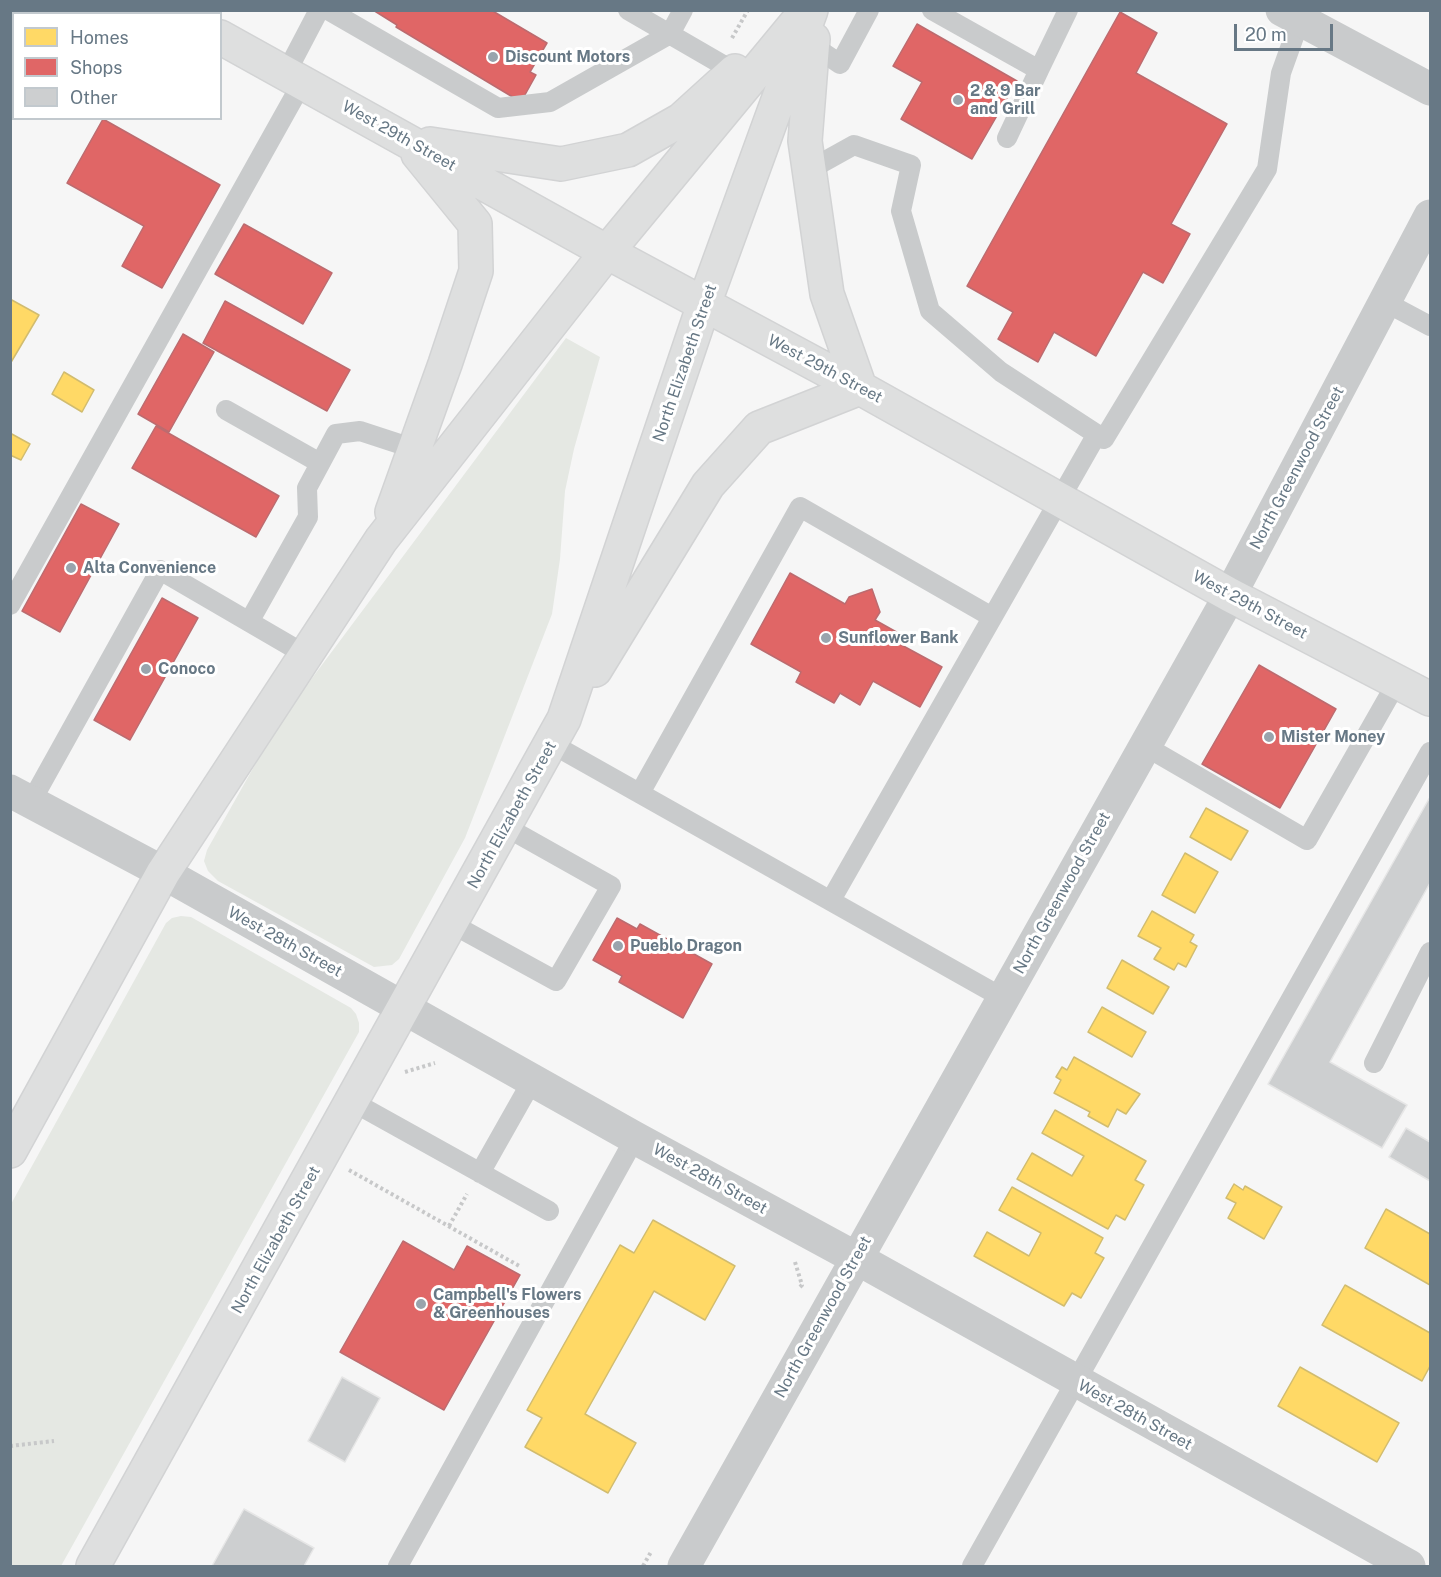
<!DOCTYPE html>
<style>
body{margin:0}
#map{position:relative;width:1441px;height:1577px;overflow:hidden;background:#f6f6f6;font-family:"Public Sans",sans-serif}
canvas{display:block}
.frame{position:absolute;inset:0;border:12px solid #677885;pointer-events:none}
.legend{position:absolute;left:12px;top:12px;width:210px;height:108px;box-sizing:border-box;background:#fff;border:2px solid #c2c9ce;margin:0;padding:8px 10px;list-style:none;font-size:18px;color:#677885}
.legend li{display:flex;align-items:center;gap:12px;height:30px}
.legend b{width:30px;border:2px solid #c2c9ce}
.scale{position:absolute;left:1234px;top:24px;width:99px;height:27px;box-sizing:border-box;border:3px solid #677885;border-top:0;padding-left:8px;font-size:18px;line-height:21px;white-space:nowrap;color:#677885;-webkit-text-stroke:4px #fff;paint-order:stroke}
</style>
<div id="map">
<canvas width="1441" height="1577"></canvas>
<div class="frame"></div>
<ul class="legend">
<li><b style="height:16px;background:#ffd966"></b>Homes</li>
<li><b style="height:16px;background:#e06666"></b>Shops</li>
<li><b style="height:16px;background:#cdcfd0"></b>Other</li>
</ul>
<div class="scale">20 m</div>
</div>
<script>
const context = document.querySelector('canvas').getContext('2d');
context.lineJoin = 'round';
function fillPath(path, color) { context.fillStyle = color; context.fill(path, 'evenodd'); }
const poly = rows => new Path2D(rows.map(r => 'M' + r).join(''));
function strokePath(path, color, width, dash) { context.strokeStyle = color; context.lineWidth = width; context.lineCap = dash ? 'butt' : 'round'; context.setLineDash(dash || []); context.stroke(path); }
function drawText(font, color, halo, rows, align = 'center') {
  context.font = font + ' "Public Sans",sans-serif'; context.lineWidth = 6; context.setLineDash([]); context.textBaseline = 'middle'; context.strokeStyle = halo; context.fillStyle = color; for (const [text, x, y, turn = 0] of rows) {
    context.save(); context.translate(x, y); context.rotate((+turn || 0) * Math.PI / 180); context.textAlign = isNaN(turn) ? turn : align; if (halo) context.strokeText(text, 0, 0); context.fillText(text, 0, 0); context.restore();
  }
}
const green = poly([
 [566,338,600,357,574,449,565,491,560,559,552,614,465,838,399,959,392,965,374,967,218,881,208,871,204,861,207,850,269,740,289,709],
 [181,916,191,917,351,1008,356,1014,359,1023,359,1032,61,1566,11,1566,11,1204,166,923,172,918]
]);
const homes = poly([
 [10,299,39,315,10,364,10,299],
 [64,372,94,390,82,412,52,394,64,372],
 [10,433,30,444,21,460,10,455,10,433],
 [1206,808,1248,831,1231,860,1190,837,1206,808],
 [1185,853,1218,872,1195,913,1162,895,1185,853],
 [1152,911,1194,935,1190,942,1197,946,1186,967,1178,963,1174,970,1154,959,1161,948,1138,936,1152,911],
 [1122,960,1169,987,1153,1014,1107,988,1122,960],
 [1102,1007,1146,1032,1132,1057,1088,1032,1102,1007],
 [1074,1057,1140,1094,1126,1114,1117,1109,1108,1127,1088,1116,1090,1112,1054,1093,1061,1080,1056,1077,1062,1067,1067,1070,1074,1057],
 [1055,1110,1146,1161,1135,1180,1144,1185,1125,1220,1116,1215,1108,1229,1017,1179,1032,1153,1072,1176,1084,1156,1042,1133,1055,1110],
 [1234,1184,1243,1190,1245,1186,1282,1207,1264,1239,1228,1218,1236,1203,1226,1198,1234,1184],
 [1012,1187,1103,1238,1095,1253,1104,1258,1081,1298,1072,1293,1064,1306,974,1256,987,1232,1029,1256,1041,1233,999,1210,1012,1187],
 [1386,1209,1430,1234,1430,1285,1365,1248,1386,1209],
 [653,1220,735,1266,705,1320,654,1291,585,1414,636,1443,608,1493,525,1447,542,1418,527,1410,620,1245,634,1253,653,1220],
 [1345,1285,1430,1333,1430,1366,1422,1381,1322,1325,1345,1285],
 [1300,1367,1399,1423,1377,1462,1278,1406,1300,1367]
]);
const shops = poly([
 [373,10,491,10,547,43,530,72,536,75,521,102,396,27,397,25,373,10],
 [1120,12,1157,33,1136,73,1227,124,1171,224,1190,234,1163,283,1143,272,1096,356,1054,332,1038,362,998,339,1013,312,967,286,1120,12],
 [917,24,1017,81,972,159,901,119,922,82,893,66,917,24],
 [103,119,220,185,162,288,122,266,144,226,67,183,103,119],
 [244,224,332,273,303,324,215,274,244,224],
 [225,301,350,370,327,411,203,343,225,301],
 [183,334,214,352,169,432,138,414,183,334],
 [156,426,279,496,256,537,132,468,156,426],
 [81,504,119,524,60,632,22,611,81,504],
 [790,573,845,604,849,597,872,589,880,612,875,620,900,634,896,642,942,667,920,707,873,681,860,705,840,693,834,703,796,682,801,672,751,644,790,573],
 [162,598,198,618,130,740,94,720,162,598],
 [1259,665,1336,709,1280,808,1202,764,1259,665],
 [617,918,637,929,640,924,712,964,683,1018,619,982,622,976,593,960,617,918],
 [403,1241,454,1270,467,1246,520,1275,444,1410,340,1352,403,1241]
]);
const building = poly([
 [1430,797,1430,883,1330,1062,1407,1105,1382,1148,1268,1084,1430,797],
 [1406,1128,1430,1142,1430,1181,1389,1157,1406,1128],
 [342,1377,380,1398,345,1462,308,1441,342,1377],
 [244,1509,314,1548,304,1566,212,1566,244,1509]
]);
const path = poly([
 [732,38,748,10],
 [405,1072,435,1063],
 [349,1170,521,1267],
 [449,1226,467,1194],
 [795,1262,802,1285,800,1287],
 [10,1446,54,1441],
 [643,1566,651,1552]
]);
const lane = poly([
 [328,10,498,108,550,102,670,34,683,10],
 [628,10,735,72],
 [932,10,1039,70,1068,10],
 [812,45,840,64,869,10],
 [286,73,319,10],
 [1007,138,1039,70],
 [809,170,854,145,911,165,901,211,930,311,1001,372,1104,439,1267,169,1281,73,1300,20],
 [1385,302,1430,326],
 [226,410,320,463],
 [10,605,302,83],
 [249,622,308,517,307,488,336,434,360,431,415,449],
 [552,744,1003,998],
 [1145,746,1307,840,1397,682],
 [640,793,800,507,992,617],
 [31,802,160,570,306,655],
 [831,900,1097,434],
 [452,924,556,981,611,886,506,827],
 [1374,1063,1430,952],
 [353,1102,549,1211],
 [480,1173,532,1081],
 [398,1566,635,1138],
 [972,1566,1430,752]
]);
const street = poly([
 [1282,10,1430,89],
 [10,791,153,867,635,1138,856,1258,1409,1566],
 [684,1566,1230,595,1430,216]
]);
const secondary = poly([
 [172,10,177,14],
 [54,14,55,10],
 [220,37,607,252,860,388,1230,595,1430,699],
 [10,91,14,86],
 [430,144,561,164,628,150,681,120,735,71],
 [392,512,445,364,476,271,475,224,418,154],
 [595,670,708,485,759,428,860,388,827,294,805,141,813,39],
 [10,1151,163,873,381,540,607,252,798,21],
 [93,1566,564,719,704,304,811,10]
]);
const markers = [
 [493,57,6,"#99a4ad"],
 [958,100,6,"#99a4ad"],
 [71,568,6,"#99a4ad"],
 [826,638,6,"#99a4ad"],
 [146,669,6,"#99a4ad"],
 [1269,737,6,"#99a4ad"],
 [618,946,6,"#99a4ad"],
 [421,1304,6,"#99a4ad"]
];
const poiNames = [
 ["Discount Motors",505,57],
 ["2 & 9 Bar",970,91],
 ["and Grill",970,109],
 ["Alta Convenience",83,568],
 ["Sunflower Bank",838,638],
 ["Conoco",158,669],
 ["Mister Money",1281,737],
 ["Pueblo Dragon",630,946],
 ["Campbell's Flowers",433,1295],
 ["& Greenhouses",433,1313]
];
const streetNames = [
 ["West 29th Street",399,136,29],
 ["North Elizabeth Street",685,363,-71],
 ["West 29th Street",825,369,28],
 ["North Greenwood Street",1297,468,-62],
 ["West 29th Street",1250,605,28],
 ["North Elizabeth Street",512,815,-61],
 ["North Greenwood Street",1062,893,-61],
 ["West 28th Street",285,942,29],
 ["West 28th Street",710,1179,29],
 ["North Elizabeth Street",276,1240,-61],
 ["North Greenwood Street",823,1317,-61],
 ["West 28th Street",1135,1415,29]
];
fillPath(green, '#e5e8e3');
fillPath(homes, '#ffd966');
strokePath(homes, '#d1bc6f', 1.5);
fillPath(shops, '#e06666');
strokePath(shops, '#bc6b6f', 1.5);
fillPath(building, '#cdcfd0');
strokePath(building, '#e6e6e6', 1.5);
strokePath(secondary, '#d2d3d4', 36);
strokePath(path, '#c7c8c9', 4, [3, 3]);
strokePath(lane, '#c9cbcc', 20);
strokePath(street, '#c9cbcc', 33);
strokePath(secondary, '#dedfdf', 33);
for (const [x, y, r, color] of markers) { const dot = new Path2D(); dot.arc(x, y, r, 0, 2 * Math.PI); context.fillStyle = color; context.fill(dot); strokePath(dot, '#fff', 2); }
drawText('bold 16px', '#677885', '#fff', poiNames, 'left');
drawText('16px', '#677885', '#fff', streetNames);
</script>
